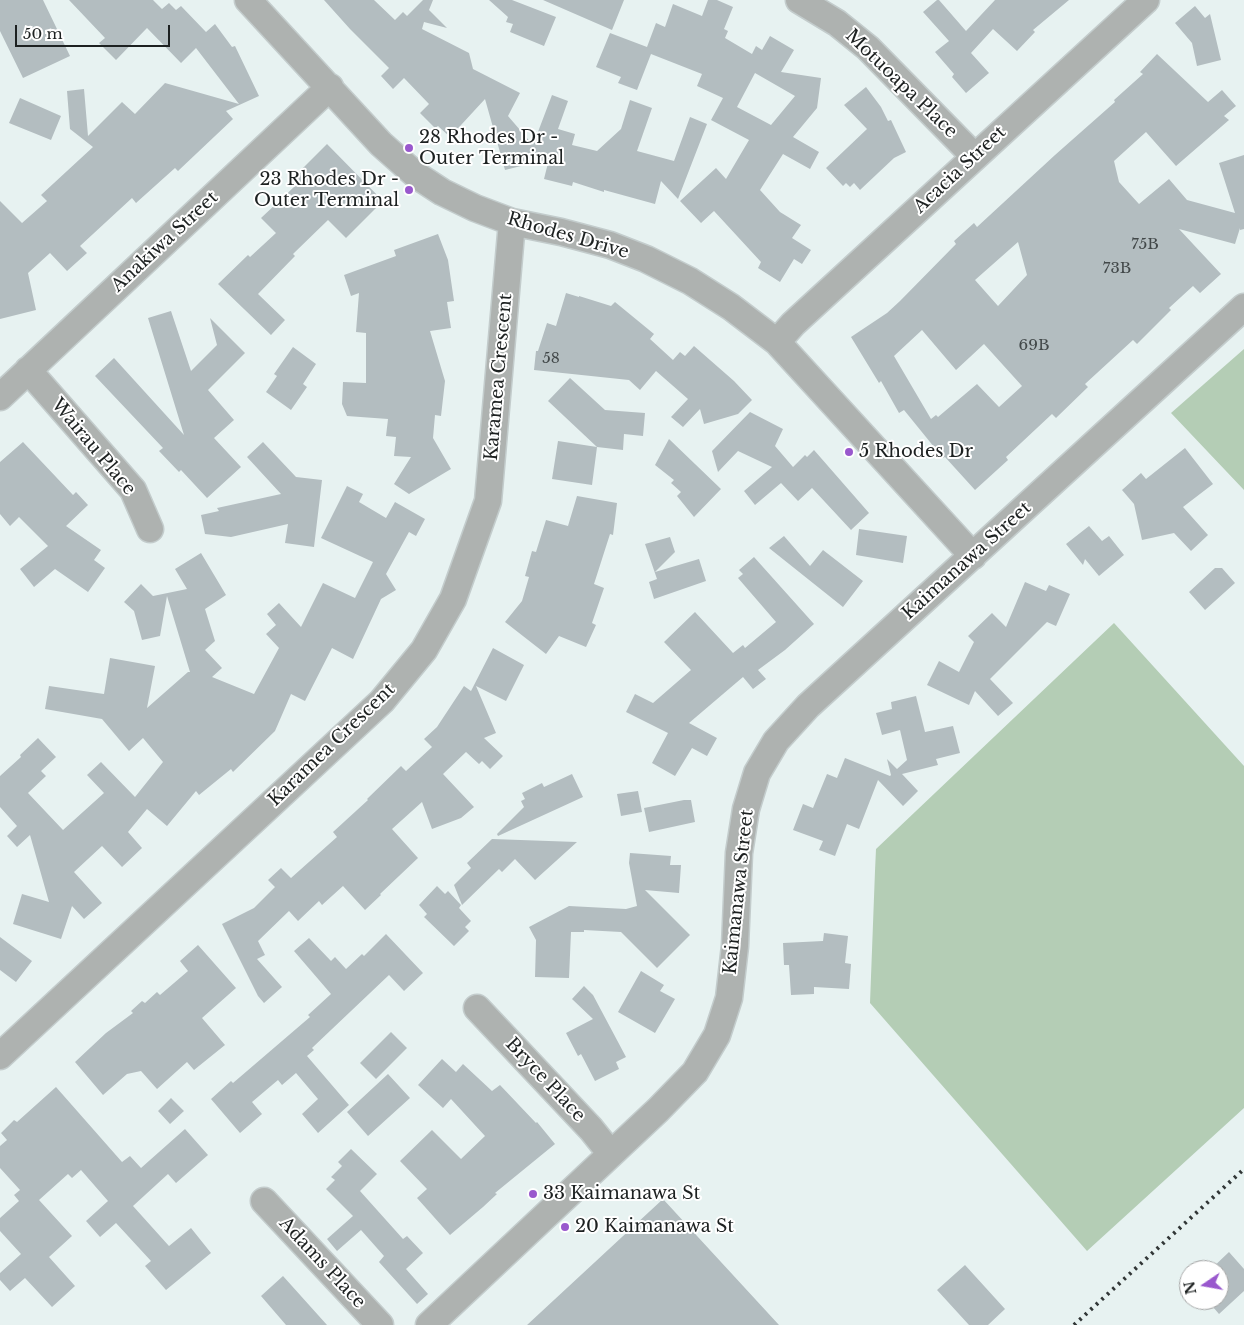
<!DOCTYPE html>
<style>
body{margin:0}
#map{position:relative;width:1244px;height:1325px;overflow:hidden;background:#e7f2f1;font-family:"Libre Baskerville",serif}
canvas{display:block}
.north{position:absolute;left:1179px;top:1260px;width:50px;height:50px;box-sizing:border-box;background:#fff;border:1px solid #a5a6a6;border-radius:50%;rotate:258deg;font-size:14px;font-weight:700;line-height:20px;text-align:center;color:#1d2121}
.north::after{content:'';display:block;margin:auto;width:18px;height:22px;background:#9958cd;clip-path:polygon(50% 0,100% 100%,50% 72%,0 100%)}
.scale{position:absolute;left:15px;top:25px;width:155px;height:22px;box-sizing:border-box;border:2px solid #1d2121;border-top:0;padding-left:6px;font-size:15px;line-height:18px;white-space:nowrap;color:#1d2121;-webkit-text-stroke:4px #fff;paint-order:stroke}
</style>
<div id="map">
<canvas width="1244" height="1325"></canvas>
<div class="north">N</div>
<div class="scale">50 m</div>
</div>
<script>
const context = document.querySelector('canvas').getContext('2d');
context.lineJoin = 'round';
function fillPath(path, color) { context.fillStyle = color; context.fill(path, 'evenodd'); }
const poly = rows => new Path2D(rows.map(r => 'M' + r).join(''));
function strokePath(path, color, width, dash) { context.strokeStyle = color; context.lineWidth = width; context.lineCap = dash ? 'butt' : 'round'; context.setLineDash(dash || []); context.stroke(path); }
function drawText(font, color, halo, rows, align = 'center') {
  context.font = font + ' "Libre Baskerville",serif'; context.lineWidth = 4; context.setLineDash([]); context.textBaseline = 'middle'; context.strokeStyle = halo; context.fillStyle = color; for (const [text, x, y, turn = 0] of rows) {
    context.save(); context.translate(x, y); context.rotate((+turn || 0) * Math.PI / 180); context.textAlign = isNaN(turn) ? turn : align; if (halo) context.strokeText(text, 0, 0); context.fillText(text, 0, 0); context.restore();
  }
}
const green = poly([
 [1244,349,1244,490,1171,413],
 [1114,623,1244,766,1244,1108,1087,1251,870,1003,875,871,876,849]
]);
const building = poly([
 [0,0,43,0,70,56,23,78,0,31],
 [69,0,153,0,162,9,169,3,176,10,181,6,206,32,215,24,232,47,235,46,259,96,226,111,233,119,178,171,175,168,136,203,132,198,80,246,87,253,67,271,50,253,28,273,36,310,0,319,0,201,22,223,47,201,41,195,93,147,70,129,67,91,84,89,88,136,122,102,135,114,165,83,239,104,196,48,181,63,147,28,116,60,99,43,105,38],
 [324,0,374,0,395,20,403,12,407,16,423,0,433,0,429,10,447,28,424,22,422,29,469,53,473,69,520,93,508,116,533,145,552,95,568,101,558,129,575,134,572,145,597,151,621,129,630,100,652,108,637,151,674,161,690,117,707,124,678,199,661,181,655,204,604,190,604,192,573,182,572,186,544,179,549,159,505,170,485,99,450,137,438,126,435,128,420,113,429,104,404,78,393,89,381,76,389,68,350,29],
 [489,0,512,0,556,17,544,46,510,32,513,24,506,22,508,17],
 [543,0,624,0,612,30],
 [708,0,717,0,733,7,724,29,728,31,725,38,752,54,756,46,762,50,770,36,794,50,781,72,821,78,817,108,793,137,819,152,810,169,783,154,760,190,780,212,801,225,792,238,811,250,802,264,794,259,780,282,758,268,761,262,714,211,701,223,680,201,716,168,726,179,749,140,711,120,723,98,697,86,702,74,651,54,637,90,618,83,621,77,596,67,610,33,647,47,656,23,665,27,673,4,702,16],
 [755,73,795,96,771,125,737,107],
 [937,0,939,0,966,31,995,0,1069,0,1033,30,1035,32,1017,51,993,29,971,53,989,73,966,93,952,77,954,74,935,52,949,41,923,12],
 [1195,6,1205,18,1210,14,1221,60,1197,66,1192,43,1175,23],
 [1157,54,1208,102,1222,90,1236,106,1224,116,1229,120,1176,166,1146,132,1114,161,1119,182,1139,204,1169,179,1187,200,1235,213,1219,163,1244,155,1244,229,1240,230,1240,228,1235,244,1179,229,1221,274,1200,293,1193,286,1169,308,1171,310,1137,344,1133,340,1085,384,1088,387,1056,418,1052,414,1006,457,1008,460,975,490,945,457,943,458,904,410,899,413,881,381,879,383,851,337,887,313,900,301,956,244,954,241,974,223,977,227,1055,155,1115,102,1114,100,1143,74,1140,72],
 [1018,242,1027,275,998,306,975,280],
 [922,330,956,370,984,344,1022,386,999,407,977,384,938,417,936,415,931,419,894,356],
 [866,87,881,107,888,121,891,120,906,152,894,158,860,190,854,183,850,187,846,183,843,186,826,168,867,129,844,105],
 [20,98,61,116,51,140,9,123],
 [327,144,383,201,346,238,328,220,293,254,295,256,258,294,285,320,271,335,218,284,248,255,250,257,276,233,261,218,294,187,289,182],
 [438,234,448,260,454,301,447,302,451,328,430,331,445,381,441,416,435,415,433,438,451,469,409,494,394,484,411,457,394,456,396,437,386,436,388,419,347,416,342,404,343,382,366,383,366,333,356,332,359,293,351,296,344,275,396,256,394,250],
 [566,293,579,297,579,296,611,306,615,302,654,334,650,339,673,360,680,352,685,356,694,346,734,381,752,400,738,414,704,424,700,409,683,427,671,417,688,399,656,371,640,390,629,380,534,370,536,351,538,351,547,323,556,326],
 [171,311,191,371,217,345,210,318,245,353,208,390,234,420,214,438,241,467,207,498,181,470,179,472,159,451,163,448,95,376,114,358,184,435,148,318],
 [293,347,316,364,303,384,307,387,291,410,266,392,277,376,274,374],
 [570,378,605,410,645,413,643,436,624,434,623,450,597,447,592,485,552,479,558,441,597,447,548,401],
 [750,412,783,429,775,446,793,467,805,455,807,457,814,450,869,513,851,530,812,488,798,501,781,483,755,505,744,491,772,467,738,451,718,472,712,451],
 [669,439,721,489,694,517,677,496,681,492,671,483,674,480,655,465],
 [23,442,73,495,76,492,88,505,66,526,101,550,94,560,105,568,88,592,55,569,34,587,20,569,48,546,19,517,10,526,0,514,0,462],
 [263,442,296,477,322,480,314,547,285,543,288,524,231,537,205,534,201,515,219,511,217,508,281,494,247,457],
 [1185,448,1213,484,1183,507,1208,535,1191,551,1174,533,1142,540,1134,504,1122,490,1141,473,1146,479],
 [347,486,363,494,359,502,386,518,395,502,425,519,416,536,409,532,386,574,396,590,381,599,353,659,332,648,305,701,291,694,275,731,233,772,231,769,199,795,196,791,167,826,147,809,128,832,142,848,122,867,102,846,74,872,102,903,84,919,72,906,61,939,13,924,22,894,49,902,30,835,17,847,7,836,17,826,0,807,0,776,21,757,20,755,38,738,56,757,41,771,46,776,28,793,63,830,104,793,87,775,101,762,135,797,163,762,143,738,129,751,102,719,45,709,49,686,104,694,110,658,155,666,147,708,188,672,190,672,167,596,160,636,142,640,134,611,124,602,141,584,153,596,187,589,175,569,201,553,226,595,205,609,215,641,205,650,222,668,212,677,254,694,279,648,266,634,276,625,267,614,279,603,301,627,323,583,355,598,373,562,321,538],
 [577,496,617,503,613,535,610,534,594,584,604,588,592,623,596,625,586,647,559,636,546,654,505,622,522,601,529,577,525,576,532,551,536,552,546,520,568,526],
 [1089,526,1102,541,1109,536,1124,555,1099,576,1085,559,1083,565,1066,544],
 [859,529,907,536,903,563,856,555],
 [784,536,810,566,823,550,863,581,843,607,769,548],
 [670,537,675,552,655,572,699,559,706,581,654,599,649,582,657,579,645,544],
 [754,557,814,624,785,650,758,670,766,679,753,689,743,677,689,723,717,738,707,756,692,748,675,776,652,763,668,733,626,712,635,694,653,703,691,670,664,642,695,612,733,653,743,645,745,648,776,622,738,578,743,574,739,570],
 [1215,568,1222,568,1235,583,1205,610,1189,592],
 [1025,582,1046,591,1049,585,1070,594,1056,626,1047,622,990,679,1013,703,998,716,975,691,969,705,927,685,939,661,959,672,974,642,968,636,992,613,1006,627],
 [493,648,524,665,506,701,476,686,496,733,484,738,503,756,490,769,482,761,479,764,466,752,443,774,474,807,461,818,432,829,422,802,392,829,418,858,380,894,381,895,365,910,343,886,322,905,319,901,298,921,289,911,258,941,265,955,257,959,282,987,264,1003,258,996,222,924,254,908,275,887,268,880,281,868,291,878,337,837,333,832,368,800,367,799,401,766,406,771,432,747,424,739,437,727,464,686,471,691],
 [916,696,925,732,953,726,960,753,936,759,938,765,902,774,918,791,903,806,878,780,859,829,847,824,835,856,819,850,823,841,793,830,803,804,813,808,827,774,837,778,845,758,890,776,891,775,887,759,897,769,907,760,900,730,882,735,876,713,892,709,891,702],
 [572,774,583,797,498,836,497,834,524,807,521,801,525,799,522,793,542,783,544,787],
 [638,791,642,812,621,816,617,794],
 [684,800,691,800,695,822,649,832,644,808],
 [492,839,577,842,535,880,515,859,502,872,499,869,462,905,454,885,471,868,467,863],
 [630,853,671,856,670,865,681,865,679,893,645,890,690,935,657,968,621,932,584,930,584,932,571,932,569,978,535,977,536,940,529,927,569,906,626,909,637,906,629,863],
 [437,886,445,894,448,891,461,905,459,908,471,921,465,927,469,931,454,946,424,917,427,914,419,905],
 [824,933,848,936,845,963,851,964,849,989,814,987,814,994,791,995,789,965,784,965,783,943,823,941],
 [386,934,423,973,404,991,389,975,312,1048,314,1050,307,1056,349,1105,318,1133,302,1114,318,1099,296,1073,282,1085,278,1080,252,1102,262,1114,240,1133,211,1099,231,1081,233,1083,310,1017,308,1015,331,994,294,951,309,938,331,961,335,957,346,969,362,954,364,956],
 [0,937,32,961,16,982,0,970],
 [198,945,236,988,202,1018,225,1045,194,1070,187,1062,157,1089,141,1071,127,1074,103,1095,75,1062,106,1033,133,1013,131,1011,142,1001,145,1003,157,992,160,995,188,971,180,961],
 [641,971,664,985,660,991,675,999,655,1033,618,1012],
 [584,986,593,995,626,1057,616,1062,619,1069,595,1081,581,1054,578,1056,566,1033,593,1019,572,999],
 [391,1032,407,1048,376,1079,360,1063],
 [442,1059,456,1072,463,1064,492,1091,500,1085,536,1123,537,1122,555,1144,495,1193,497,1194,483,1207,450,1235,417,1198,427,1189,400,1161,432,1130,461,1159,485,1136,451,1099,443,1108,418,1085],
 [388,1074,410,1098,368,1136,347,1112],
 [56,1087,122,1162,130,1156,141,1168,185,1129,208,1155,176,1183,168,1174,133,1206,169,1246,191,1228,211,1253,166,1290,145,1266,151,1261,116,1223,100,1237,86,1221,108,1201,81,1170,72,1178,68,1174,39,1200,72,1236,49,1257,75,1286,52,1307,25,1278,10,1291,0,1280,0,1273,21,1254,0,1231,0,1218,19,1201,14,1195,20,1190,0,1168,0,1146,7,1140,1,1133,14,1120,17,1122],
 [171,1098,184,1111,170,1124,158,1111],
 [351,1149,377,1174,360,1191,403,1239,407,1236,423,1253,406,1269,428,1294,417,1304,379,1262,384,1256,361,1230,337,1251,327,1239,353,1216,326,1189,335,1180,331,1177,342,1166,338,1162],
 [663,1199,779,1325,527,1325],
 [1229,1252,1244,1269,1244,1291,1219,1314,1207,1300,1219,1300,1219,1270,1210,1270],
 [965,1265,1005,1309,988,1325,969,1325,937,1290],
 [283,1276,327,1325,286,1325,261,1296]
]);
const minor = poly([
 [248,0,381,144,416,175,442,192,475,208,512,222,561,232,610,245,646,259,690,281,731,307,777,342,973,556],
 [799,0,837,23,868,48,975,157],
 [777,342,793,324,1146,0],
 [28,370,133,490,150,529],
 [0,397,330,87],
 [477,1008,591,1129,611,1154],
 [0,1056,382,701,424,650,453,599,488,501,512,222],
 [264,1201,380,1325],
 [429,1325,658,1110,695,1072,717,1035,729,998,735,946,739,853,746,809,757,773,776,741,808,706,1244,307]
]);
const rail = poly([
 [1074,1325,1244,1169]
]);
const markers = [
 [409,148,5,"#9958cd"],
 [409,190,5,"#9958cd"],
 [849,452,5,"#9958cd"],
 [533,1194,5,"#9958cd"],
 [565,1227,5,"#9958cd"]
];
const numberNames = [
 ["75B",1145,245],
 ["73B",1117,269],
 ["69B",1034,346],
 ["58",551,359]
];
const streetNames = [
 ["Motuoapa Place",901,84,44],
 ["Acacia Street",960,170,-43],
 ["Rhodes Drive",568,236,16],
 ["Anakiwa Street",165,242,-43],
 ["Karamea Crescent",499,377,-85],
 ["Wairau Place",93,447,50],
 ["Kaimanawa Street",967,561,-42],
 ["Karamea Crescent",332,745,-44],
 ["Kaimanawa Street",739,892,-84],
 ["Bryce Place",545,1080,47],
 ["Adams Place",322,1263,47]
];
const poiNames = [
 ["28 Rhodes Dr -",419,138],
 ["Outer Terminal",419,159],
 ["23 Rhodes Dr -",399,180,"right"],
 ["Outer Terminal",399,201,"right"],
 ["5 Rhodes Dr",859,452],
 ["33 Kaimanawa St",543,1194],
 ["20 Kaimanawa St",575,1227]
];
fillPath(green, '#b4cdb5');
fillPath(building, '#b3bdc0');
strokePath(minor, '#c3cccc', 29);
strokePath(minor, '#aeb2b0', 26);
strokePath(rail, '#313636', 4, [2.5, 5]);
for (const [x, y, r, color] of markers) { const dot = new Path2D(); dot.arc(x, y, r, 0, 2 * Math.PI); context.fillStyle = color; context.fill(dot); strokePath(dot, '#fff', 2); }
drawText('15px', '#424849', null, numberNames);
drawText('18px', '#1d2121', '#fff', streetNames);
drawText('18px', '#1d2121', '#fff', poiNames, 'left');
</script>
